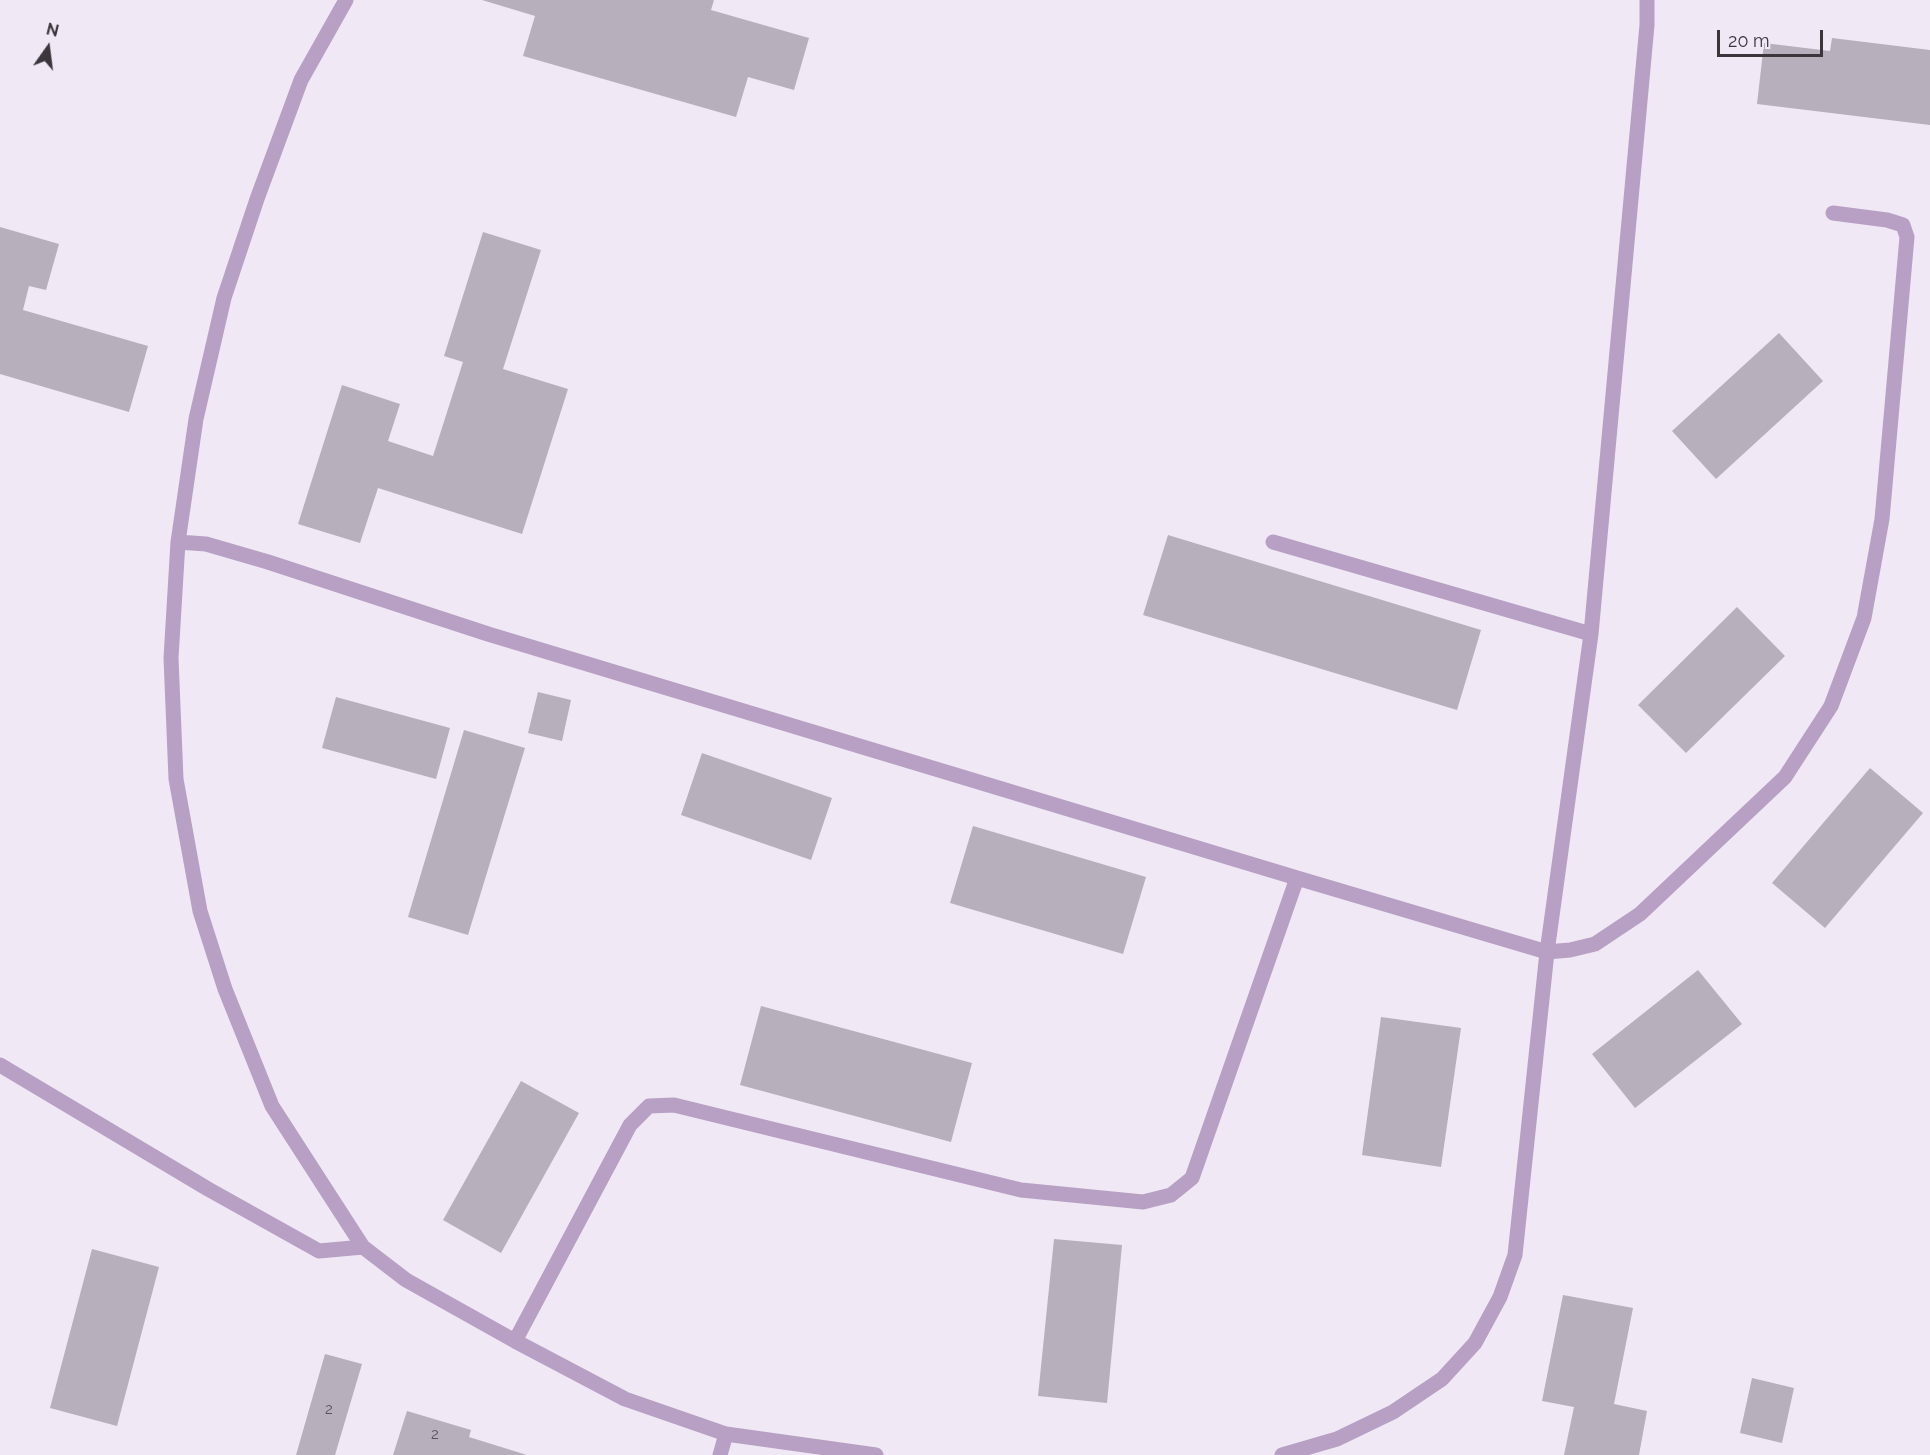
<!DOCTYPE html>
<style>
body{margin:0}
#map{position:relative;width:1930px;height:1455px;overflow:hidden;background:#f1e8f6;font-family:Raleway,sans-serif}
canvas{display:block}
.north{position:absolute;left:18px;top:18px;width:60px;height:60px;-webkit-text-stroke:4px #f1e8f6;paint-order:stroke;rotate:14deg;font-size:16px;font-weight:700;line-height:24px;text-align:center;color:#3a363c}
.north::after{content:'';display:block;margin:auto;width:21px;height:27px;background:#3a363c;clip-path:polygon(50% 0,100% 100%,50% 72%,0 100%)}
.scale{position:absolute;left:1717px;top:30px;width:106px;height:27px;box-sizing:border-box;border:3px solid #3a363c;border-top:0;padding-left:8px;font-size:18px;line-height:21px;white-space:nowrap;color:#3a363c;-webkit-text-stroke:4px #f1e8f6;paint-order:stroke}
</style>
<div id="map">
<canvas width="1930" height="1455"></canvas>
<div class="north">N</div>
<div class="scale">20 m</div>
</div>
<script>
const context = document.querySelector('canvas').getContext('2d');
context.lineJoin = 'round';
function fillPath(path, color) { context.fillStyle = color; context.fill(path, 'evenodd'); }
const poly = rows => new Path2D(rows.map(r => 'M' + r).join(''));
function strokePath(path, color, width, dash) { context.strokeStyle = color; context.lineWidth = width; context.lineCap = dash ? 'butt' : 'round'; context.setLineDash(dash || []); context.stroke(path); }
function drawText(font, color, halo, rows, align = 'center') {
  context.font = font + ' Raleway,sans-serif'; context.lineWidth = 4.5; context.setLineDash([]); context.textBaseline = 'middle'; context.strokeStyle = halo; context.fillStyle = color; for (const [text, x, y, turn = 0] of rows) {
    context.save(); context.translate(x, y); context.rotate((+turn || 0) * Math.PI / 180); context.textAlign = isNaN(turn) ? turn : align; if (halo) context.strokeText(text, 0, 0); context.fillText(text, 0, 0); context.restore();
  }
}
const building = poly([
 [482,0,714,0,711,10,809,38,794,90,748,77,736,117,523,56,535,16],
 [1832,38,1930,50,1930,125,1757,104,1764,43,1830,51],
 [0,227,59,244,46,290,29,286,23,310,148,346,129,412,0,374],
 [483,232,541,250,503,369,568,389,522,534,378,488,360,543,298,524,342,385,400,404,388,441,433,456,463,362,444,356],
 [1779,333,1823,381,1716,479,1672,431],
 [1168,535,1481,630,1457,710,1143,615],
 [1737,607,1785,656,1686,753,1638,705],
 [538,692,571,700,562,741,528,733],
 [336,697,450,728,436,779,322,748],
 [464,730,525,748,468,935,408,917],
 [702,753,832,798,811,860,681,815],
 [1870,768,1923,813,1825,928,1772,883],
 [973,826,1146,877,1123,954,950,903],
 [1698,970,1742,1024,1635,1108,1592,1054],
 [761,1006,972,1063,951,1142,740,1085],
 [1381,1017,1461,1028,1441,1167,1362,1155],
 [521,1081,579,1113,501,1253,443,1220],
 [1054,1239,1122,1245,1107,1403,1038,1396],
 [92,1249,159,1267,117,1426,50,1408],
 [1563,1295,1633,1308,1614,1404,1647,1411,1639,1455,1564,1455,1574,1407,1542,1401],
 [325,1354,362,1364,335,1455,296,1455],
 [1752,1378,1794,1388,1782,1443,1740,1433],
 [407,1411,471,1430,469,1437,527,1455,393,1455]
]);
const minor = poly([
 [346,0,301,80,257,199,224,298,196,419,178,542,171,658,176,779,200,911,225,989,272,1106,363,1247],
 [178,542,206,544,268,562,488,634,1297,878,1547,952,1570,950,1595,944,1640,914,1785,777,1831,706,1864,618,1882,519,1907,237,1903,225,1887,220,1833,213],
 [1273,542,1591,634],
 [0,1065,208,1189,319,1251,363,1247,406,1280,515,1341,625,1399,726,1434,876,1455],
 [515,1341,630,1125,649,1106,674,1105,1021,1190,1143,1202,1171,1195,1192,1178,1297,878],
 [720,1455,726,1434],
 [1282,1455,1337,1439,1393,1412,1442,1379,1475,1343,1500,1297,1515,1255,1547,952,1591,634,1647,25,1647,0]
]);
const numberNames = [
 ["2",329,1409],
 ["2",435,1434]
];
fillPath(building, '#b7afbc');
strokePath(minor, '#b7a0c3', 15);
drawText('15px', '#59545c', null, numberNames);
</script>
